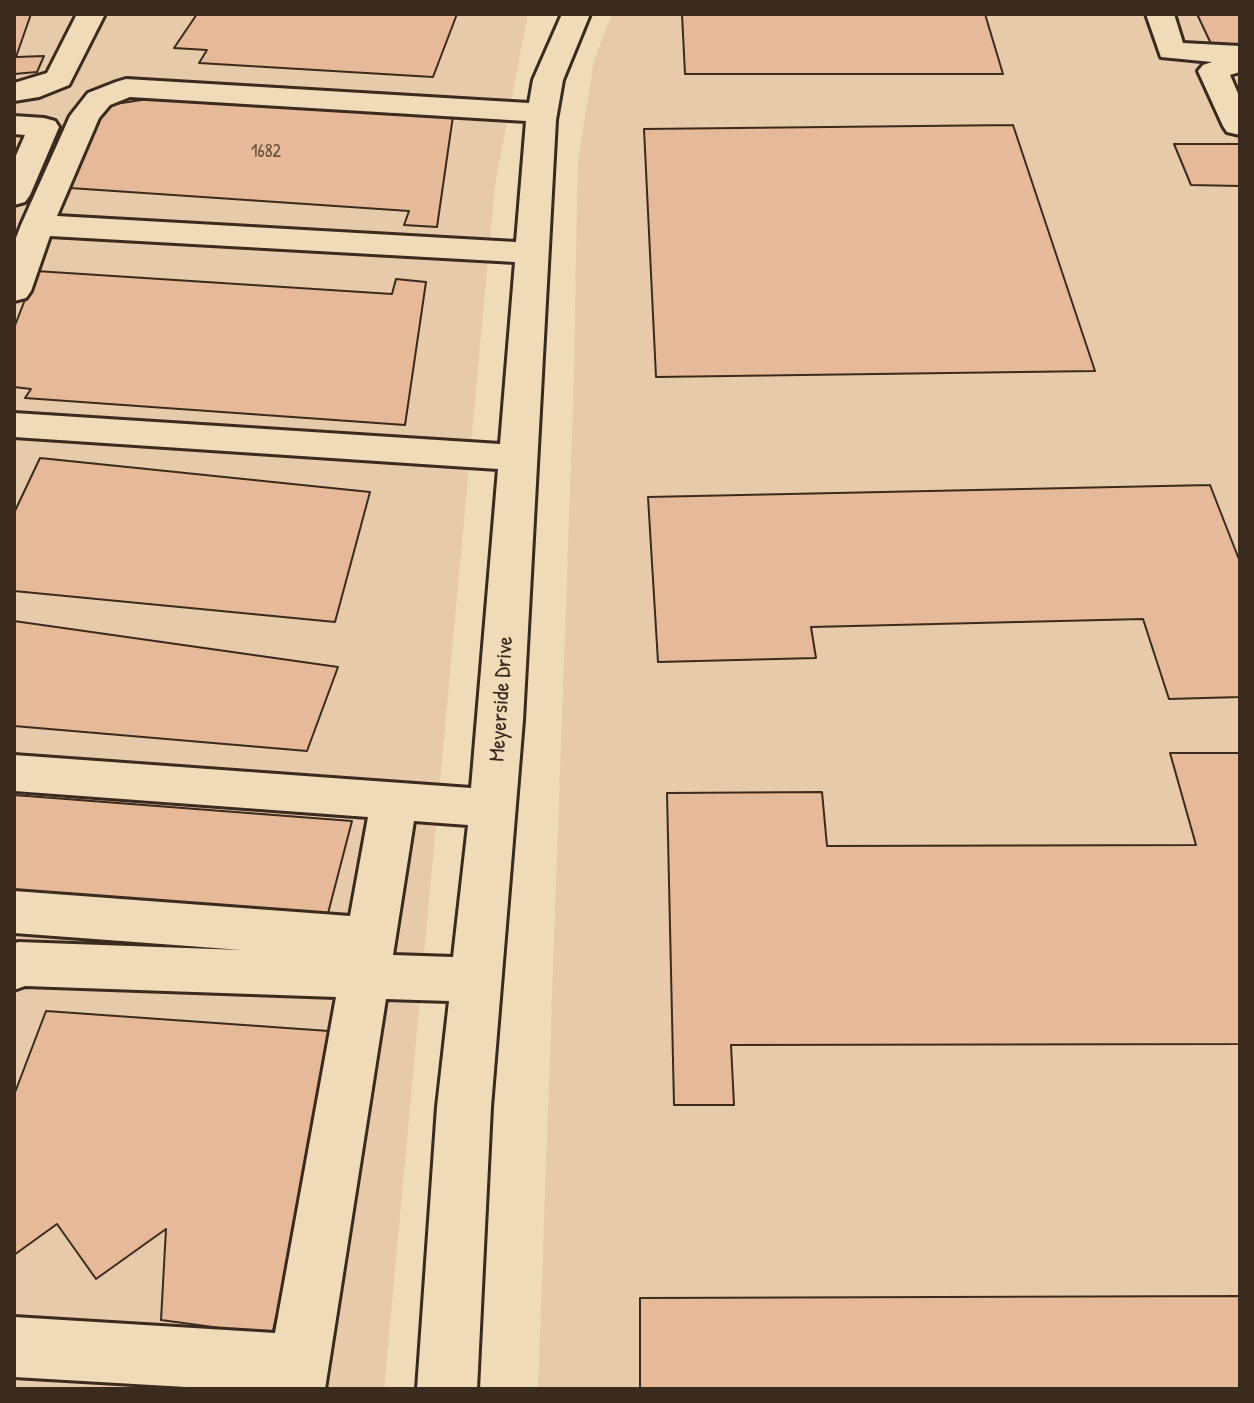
<!DOCTYPE html>
<style>
body{margin:0}
#map{position:relative;width:1254px;height:1403px;overflow:hidden;background:#f0dbb9;font-family:"Patrick Hand",sans-serif}
canvas{display:block}
.frame{position:absolute;inset:0;border:16px solid #3b2a1e;pointer-events:none}
</style>
<div id="map">
<canvas width="1254" height="1403"></canvas>
<div class="frame"></div>
</div>
<script>
const context = document.querySelector('canvas').getContext('2d');
context.lineJoin = 'round';
function fillPath(path, color) { context.fillStyle = color; context.fill(path, 'evenodd'); }
const poly = rows => new Path2D(rows.map(r => 'M' + r).join(''));
function strokePath(path, color, width, dash) { context.strokeStyle = color; context.lineWidth = width; context.lineCap = dash ? 'butt' : 'round'; context.setLineDash(dash || []); context.stroke(path); }
function drawText(font, color, halo, rows, align = 'center') {
  context.font = font + ' "Patrick Hand",sans-serif'; context.lineWidth = 6; context.setLineDash([]); context.textBaseline = 'middle'; context.strokeStyle = halo; context.fillStyle = color; for (const [text, x, y, turn = 0] of rows) {
    context.save(); context.translate(x, y); context.rotate((+turn || 0) * Math.PI / 180); context.textAlign = isNaN(turn) ? turn : align; if (halo) context.strokeText(text, 0, 0); context.fillText(text, 0, 0); context.restore();
  }
}
const built = poly([
 [14,14,528,14,495,184,384,1389,14,1389],
 [612,14,1240,14,1240,1389,538,1389,573,408,578,161,594,60]
]);
const building = poly([
 [14,14,31,14,16,57,44,56,37,72,14,74,14,14],
 [197,14,457,14,433,77,199,63,207,50,174,48,197,14],
 [682,14,985,14,1003,74,685,74,682,14],
 [1197,14,1240,14,1240,50,1214,50,1197,14],
 [161,97,453,116,437,227,404,225,409,211,70,188,102,106,161,97],
 [1013,125,1095,371,656,377,644,129,1013,125],
 [1174,144,1240,144,1240,186,1191,185,1174,144],
 [36,271,392,294,396,279,426,282,405,425,25,398,31,389,14,387,14,328,36,271],
 [40,458,370,492,335,622,14,591,14,513,40,458],
 [1210,485,1240,562,1240,697,1169,699,1143,619,811,627,816,658,658,662,648,497,1210,485],
 [14,621,338,667,307,751,14,726,14,621],
 [1170,753,1240,753,1240,1044,731,1045,734,1105,674,1105,667,793,822,792,827,846,1196,845,1170,753],
 [14,795,352,821,326,921,14,895,14,795],
 [46,1011,343,1032,272,1335,161,1320,166,1229,96,1279,57,1224,14,1255,14,1095,46,1011],
 [1240,1296,1240,1389,640,1389,640,1298,1240,1296]
]);
const minor = poly([
 [77,14,105,14,69,85,39,97,14,101,14,83,47,73,77,14],
 [562,14,590,14,563,80,556,120,523,720,491,1107,477,1389,417,1389,437,1107,449,1001,386,999,325,1389,220,1389,14,1377,14,1317,275,1333,336,997,25,986,14,990,14,944,18,942,242,950,14,933,14,891,350,916,368,817,14,791,14,755,471,788,498,469,14,437,14,413,500,444,515,262,50,236,31,291,26,298,14,301,14,243,21,225,70,116,88,93,116,82,126,79,529,103,533,80,562,14],
 [130,97,526,121,516,242,57,216,99,118,110,105,130,97],
 [414,821,468,825,453,957,393,955,414,821],
 [1146,14,1174,14,1183,43,1240,46,1240,72,1230,75,1240,98,1240,135,1227,132,1223,126,1198,71,1203,65,1212,62,1161,57,1146,14],
 [14,116,44,118,55,121,59,127,30,195,25,202,14,205,14,160,25,135,14,134,14,116]
]);
const numberNames = [
 ["1682",266,152]
];
const streetNames = [
 ["Meyerside Drive",502,699,-86]
];
fillPath(built, '#e6caa9');
fillPath(building, '#e6b998');
strokePath(building, '#3b2a1e', 2);
strokePath(minor, '#3b2a1e', 6);
fillPath(minor, '#f0dbb9');
drawText('18px', '#664e3c', null, numberNames);
drawText('22px', '#3b2a1e', '#f0dbb9', streetNames);
</script>
